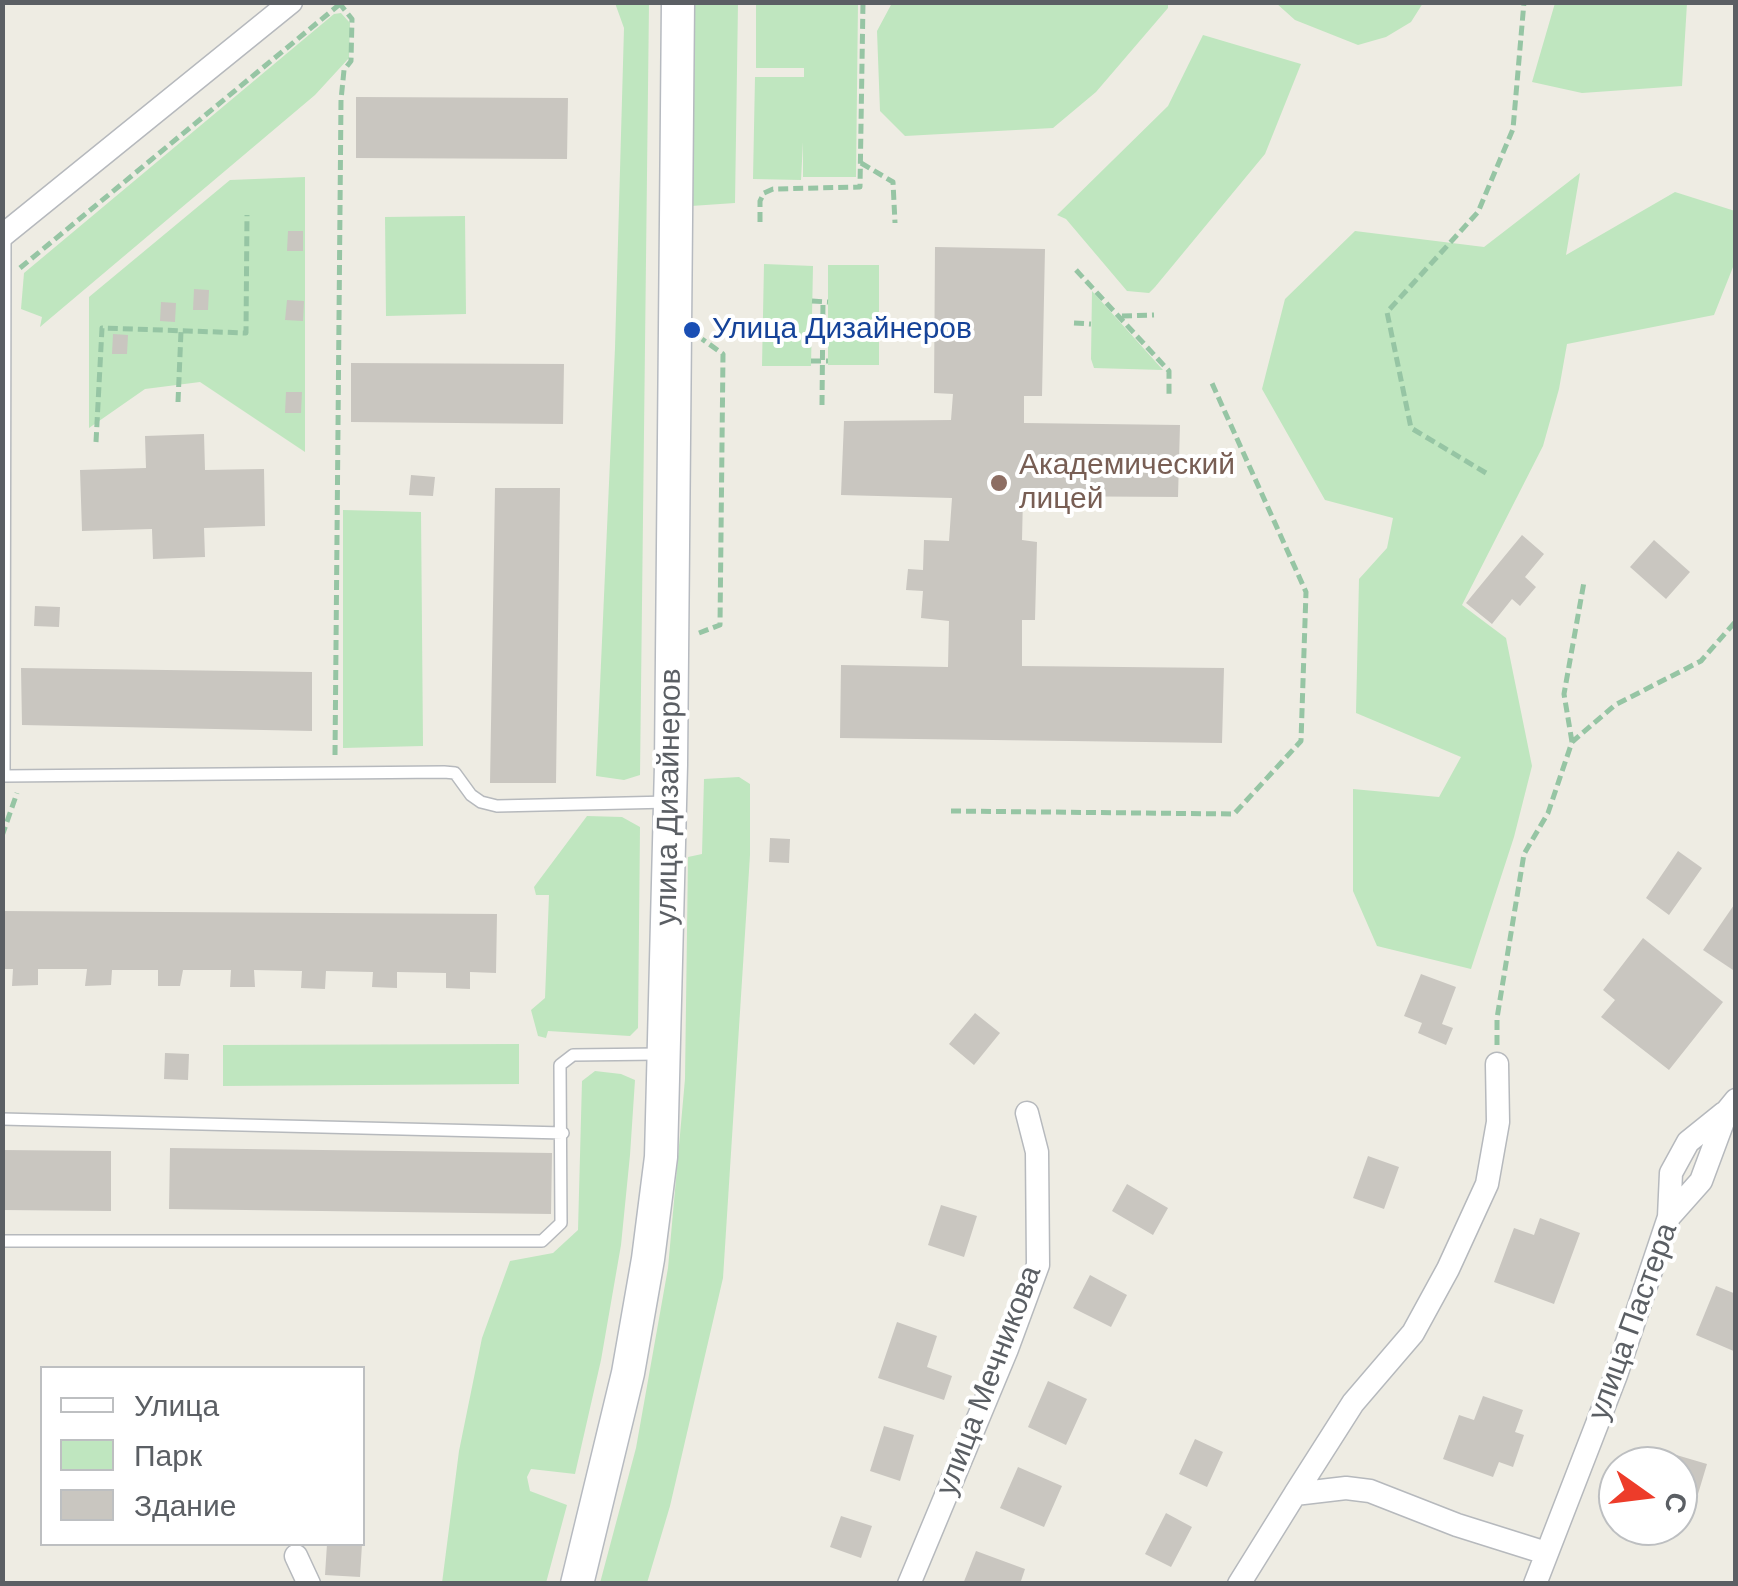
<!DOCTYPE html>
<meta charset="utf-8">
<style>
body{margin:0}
#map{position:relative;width:1738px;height:1586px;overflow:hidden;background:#eeece3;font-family:"DM Sans",sans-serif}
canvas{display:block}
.frame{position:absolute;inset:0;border:5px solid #5b5f64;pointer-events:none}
.legend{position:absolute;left:40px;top:1366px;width:325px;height:180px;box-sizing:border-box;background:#fff;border:2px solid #bdbfc1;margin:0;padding:12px 18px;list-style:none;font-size:30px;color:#5b5f64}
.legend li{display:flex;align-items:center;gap:20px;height:50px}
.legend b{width:50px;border:2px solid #bdbfc1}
.north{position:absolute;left:1598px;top:1446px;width:100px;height:100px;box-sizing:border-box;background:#fff;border:2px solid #bdbfc1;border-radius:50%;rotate:104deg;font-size:28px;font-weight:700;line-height:40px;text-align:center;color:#5b5f64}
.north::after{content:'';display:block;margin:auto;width:35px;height:45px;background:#ed3c2a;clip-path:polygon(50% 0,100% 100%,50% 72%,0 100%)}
</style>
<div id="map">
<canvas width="1738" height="1586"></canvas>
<div class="frame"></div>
<ul class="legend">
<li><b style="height:12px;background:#fff"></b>Улица</li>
<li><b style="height:28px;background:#bfe6bf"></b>Парк</li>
<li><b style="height:28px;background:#c9c6c0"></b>Здание</li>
</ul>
<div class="north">С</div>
</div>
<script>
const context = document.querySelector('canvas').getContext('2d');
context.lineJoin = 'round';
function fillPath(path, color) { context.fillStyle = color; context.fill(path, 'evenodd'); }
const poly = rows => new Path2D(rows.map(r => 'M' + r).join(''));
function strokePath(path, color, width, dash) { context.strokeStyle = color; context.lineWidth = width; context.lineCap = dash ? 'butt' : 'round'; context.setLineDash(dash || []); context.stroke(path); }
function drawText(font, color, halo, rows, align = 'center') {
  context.font = font + ' "DM Sans",sans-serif'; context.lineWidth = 8; context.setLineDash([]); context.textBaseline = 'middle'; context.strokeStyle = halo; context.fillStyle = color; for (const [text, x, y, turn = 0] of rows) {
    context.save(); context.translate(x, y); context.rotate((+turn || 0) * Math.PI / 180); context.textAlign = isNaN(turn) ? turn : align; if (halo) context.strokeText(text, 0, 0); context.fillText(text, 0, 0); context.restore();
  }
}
const green = poly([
 [615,3,649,3,640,775,624,780,596,776,615,348,624,28],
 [693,3,738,3,735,203,691,206],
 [756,3,858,3,856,177,803,177,803,142,801,180,753,179,755,77,804,77,804,68,756,68],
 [892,3,1168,2,1168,8,1096,92,1053,128,905,136,880,111,877,31],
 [1276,3,1423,3,1411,22,1386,37,1358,45,1295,20],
 [1555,3,1687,3,1682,86,1582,93,1532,82],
 [341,13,350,23,349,58,315,95,40,327,42,317,21,309,24,273,334,14],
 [1203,35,1301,64,1265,154,1155,287,1149,293,1127,291,1066,219,1057,215,1168,106],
 [1580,173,1566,255,1675,192,1735,211,1735,262,1714,315,1567,344,1559,389,1543,446,1462,605,1506,638,1532,766,1514,837,1471,969,1377,946,1353,891,1353,789,1439,797,1461,757,1356,713,1359,579,1387,548,1393,518,1325,500,1262,389,1285,299,1355,231,1484,247],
 [305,177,305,452,200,382,145,389,89,428,89,297,230,180],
 [465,216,466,314,386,316,385,217],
 [764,264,813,266,811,366,762,366],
 [828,265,879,265,879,365,828,365],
 [1092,291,1163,370,1094,368,1091,359],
 [343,510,421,512,423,746,343,748],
 [739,777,750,784,750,855,723,1278,670,1506,647,1583,600,1583,636,1448,668,1268,685,1079,688,857,702,854,704,779],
 [587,816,622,817,640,827,638,1028,630,1036,548,1031,546,1038,538,1036,531,1010,545,998,549,895,536,895,534,887],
 [519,1044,519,1084,223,1086,223,1045],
 [595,1071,621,1074,635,1080,630,1155,621,1245,601,1360,575,1474,531,1469,527,1477,530,1491,567,1505,546,1583,442,1583,459,1451,482,1338,510,1261,553,1253,578,1230,582,1081]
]);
const building = poly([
 [356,97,568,98,567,159,356,158],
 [288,231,303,231,303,251,287,251],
 [935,247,1045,249,1042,396,1024,396,1024,423,1180,425,1178,497,1023,496,1022,540,1037,542,1035,620,1022,620,1022,666,1224,668,1222,743,840,738,841,665,948,667,949,621,921,618,923,591,906,590,908,569,923,570,924,540,949,541,952,498,841,495,844,421,951,420,953,394,934,393],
 [194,289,209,290,208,310,193,310],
 [287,300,304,301,303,321,285,320],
 [161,302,176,303,175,322,160,321],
 [113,334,128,335,127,354,112,354],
 [351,363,564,364,563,424,351,422],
 [286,392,302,392,301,413,285,413],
 [204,434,205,470,264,469,265,526,204,528,205,557,153,559,152,529,82,531,80,470,146,468,145,436],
 [411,475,435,477,433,496,409,495],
 [495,488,560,488,556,783,490,783],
 [1522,535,1544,554,1525,577,1536,587,1520,606,1512,599,1492,624,1466,603],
 [1654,540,1690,572,1666,599,1630,567],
 [35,606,60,607,59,627,34,626],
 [21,668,312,672,312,731,22,725],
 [770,838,790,839,789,863,769,862],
 [1678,851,1702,868,1669,915,1646,898],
 [1736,902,1736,972,1703,950],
 [2,911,497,914,496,973,470,972,470,989,446,988,446,973,397,972,397,988,372,987,373,972,326,971,325,989,301,988,302,971,254,970,255,987,230,987,231,970,183,970,180,986,158,986,158,970,112,970,111,985,85,986,87,969,38,969,38,985,12,986,13,969,2,969],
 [1643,938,1723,1002,1669,1070,1601,1017,1615,1000,1603,990],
 [1421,974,1456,987,1442,1024,1453,1028,1446,1045,1418,1033,1422,1023,1404,1016],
 [975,1013,1000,1033,974,1065,949,1044],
 [165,1053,189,1054,188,1080,164,1079],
 [170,1148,552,1153,551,1214,169,1209],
 [2,1150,111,1151,111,1211,2,1210],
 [1368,1156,1399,1167,1384,1209,1353,1198],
 [1127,1184,1168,1208,1153,1235,1112,1211],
 [941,1205,977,1216,964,1257,928,1245],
 [1540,1218,1580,1233,1554,1304,1494,1282,1514,1228,1534,1235],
 [1090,1275,1127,1295,1111,1327,1073,1308],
 [1716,1286,1736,1294,1736,1352,1696,1335],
 [897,1322,937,1336,927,1367,952,1376,944,1400,878,1378],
 [1048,1381,1087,1399,1066,1445,1028,1427],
 [1483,1396,1523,1410,1515,1432,1524,1435,1513,1467,1499,1462,1493,1477,1443,1459,1459,1415,1474,1420],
 [884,1426,914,1435,900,1481,870,1471],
 [1195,1439,1223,1452,1207,1487,1179,1474],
 [1656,1449,1707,1464,1689,1524,1678,1521,1678,1466,1651,1466],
 [1018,1467,1062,1486,1044,1527,1000,1508],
 [1166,1513,1192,1527,1171,1567,1145,1554],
 [841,1516,872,1526,861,1558,830,1547],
 [327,1544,362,1544,360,1577,325,1575],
 [976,1551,1025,1569,1020,1584,963,1584]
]);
const path = poly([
 [861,163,893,182,895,223],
 [760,222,760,201,764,193,773,189,860,187,863,2],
 [20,268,340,4],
 [1076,270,1169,371,1169,397],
 [812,301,828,302],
 [1122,316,1154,315],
 [1074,323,1091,324],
 [811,361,828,361],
 [178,402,181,331],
 [822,405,823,301],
 [96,442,102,328,246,333,247,215],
 [1486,473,1411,428,1387,312,1478,212,1513,129,1524,2],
 [699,633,720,625,723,354,702,339],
 [1572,742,1564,694,1584,582],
 [335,755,341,100,344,70,351,61,352,19,340,4],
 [951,811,1234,814,1301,741,1306,592,1211,381],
 [2,836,17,793],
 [1497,1045,1497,1018,1524,854,1548,813,1572,742,1615,705,1701,661,1736,621]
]);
const lane = poly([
 [5,235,4,776,444,772,455,773,471,795,481,802,497,806,669,802],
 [2,1119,563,1133],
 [2,1241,542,1241,561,1223,560,1065,573,1055,659,1054]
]);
const street = poly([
 [2,236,291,2],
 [1669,1217,1671,1173,1688,1142,1724,1113],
 [1295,1494,1353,1403,1413,1333,1448,1269,1487,1184,1498,1122,1497,1064],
 [296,1556,309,1584],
 [909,1584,1007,1349,1038,1265,1037,1152,1027,1113],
 [1239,1584,1295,1494,1346,1488,1370,1491,1457,1525,1546,1553],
 [1535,1584,1616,1375,1669,1217,1701,1181,1727,1111,1736,1100]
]);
const secondary = poly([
 [577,1584,628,1373,648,1259,661,1157,671,765,678,2]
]);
const markers = [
 [692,330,10,"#1a4fb4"],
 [999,483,10,"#8d6e63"]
];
const transitNames = [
 ["Улица Дизайнеров",712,330]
];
const educationNames = [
 ["Академический",1019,466],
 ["лицей",1019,500]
];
const streetNames = [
 ["улица Дизайнеров",670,797,-89],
 ["улица Пастера",1634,1322,-70],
 ["улица Мечникова",990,1381,-69]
];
fillPath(green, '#bfe6bf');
fillPath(building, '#c9c6c0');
strokePath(lane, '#b6b9bd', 14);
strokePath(street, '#b6b9bd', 25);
strokePath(secondary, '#b6bac0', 35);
strokePath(path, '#96c5a4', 5, [10, 5]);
strokePath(lane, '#fff', 11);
strokePath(street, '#fff', 22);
strokePath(secondary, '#fff', 32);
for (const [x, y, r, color] of markers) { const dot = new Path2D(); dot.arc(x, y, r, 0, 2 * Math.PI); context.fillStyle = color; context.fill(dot); strokePath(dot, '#fff', 4); }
drawText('30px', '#164399', '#fff', transitNames, 'left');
drawText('30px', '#785e54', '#fff', educationNames, 'left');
drawText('30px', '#5b5f64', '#fff', streetNames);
</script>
